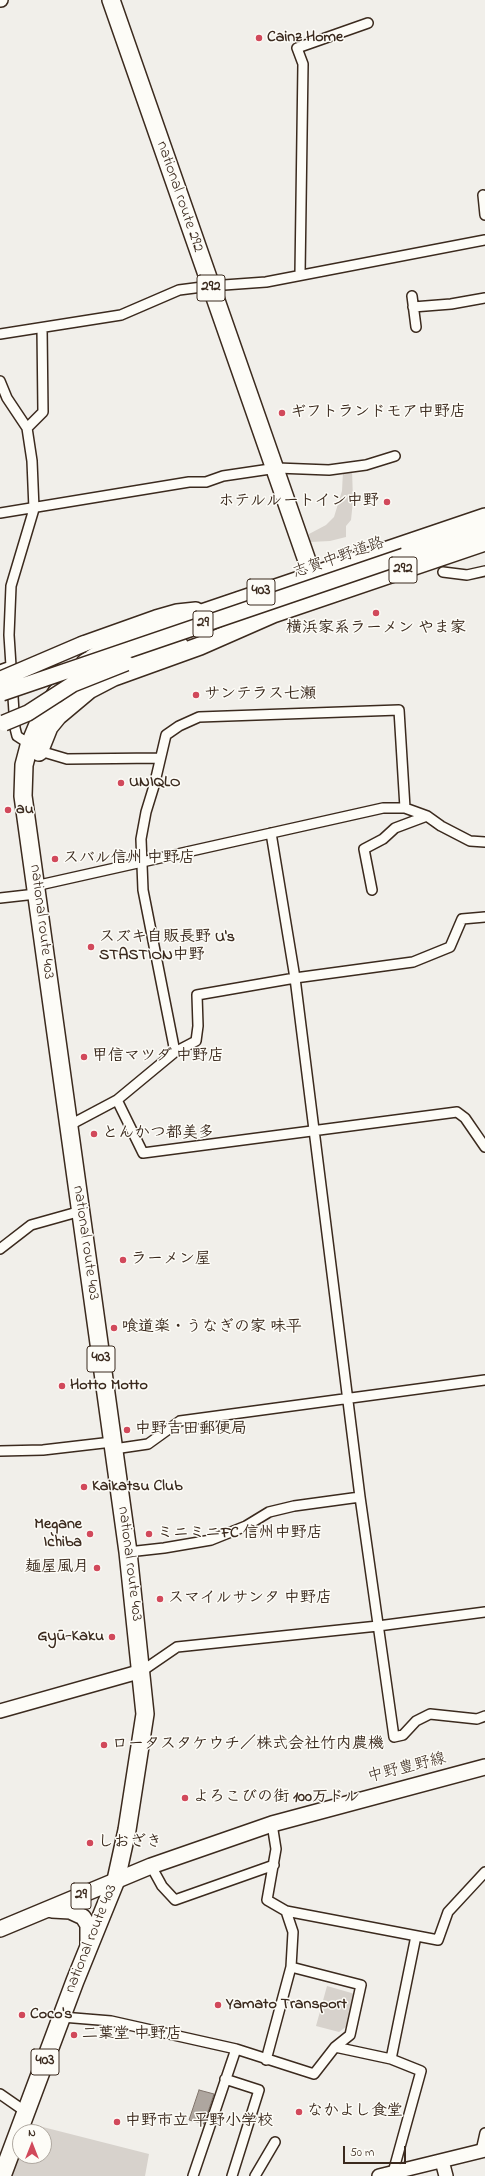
<!DOCTYPE html>
<meta charset="utf-8">
<style>
body{margin:0}
#map{position:relative;width:485px;height:2176px;overflow:hidden;background:#f1efea;font-family:"Indie Flower",sans-serif}
canvas{display:block}
.north{position:absolute;left:12px;top:2124px;width:40px;height:40px;box-sizing:border-box;background:#fdfcf7;border:1px solid #afa8a0;border-radius:50%;rotate:0deg;font-size:11px;font-weight:700;line-height:16px;text-align:center;color:#3b2a1e}
.north::after{content:'';display:block;margin:auto;width:14px;height:18px;background:#d1495b;clip-path:polygon(50% 0,100% 100%,50% 72%,0 100%)}
.scale{position:absolute;left:343px;top:2146px;width:63px;height:18px;box-sizing:border-box;border:2px solid #3b2a1e;border-top:0;padding-left:5px;font-size:12px;line-height:14px;white-space:nowrap;color:#3b2a1e;-webkit-text-stroke:3px #fdfcf7;paint-order:stroke}
</style>
<div id="map">
<canvas width="485" height="2176"></canvas>
<div class="north">N</div>
<div class="scale">50 m</div>
</div>
<script>
const context = document.querySelector('canvas').getContext('2d');
context.lineJoin = 'round';
function fillPath(path, color) { context.fillStyle = color; context.fill(path, 'evenodd'); }
const poly = rows => new Path2D(rows.map(r => 'M' + r).join(''));
function strokePath(path, color, width, dash) { context.strokeStyle = color; context.lineWidth = width; context.lineCap = dash ? 'butt' : 'round'; context.setLineDash(dash || []); context.stroke(path); }
function drawText(font, color, halo, rows, align = 'center') {
  context.font = font + ' "Indie Flower","Klee One",sans-serif'; context.lineWidth = 3; context.setLineDash([]); context.textBaseline = 'middle'; context.strokeStyle = halo; context.fillStyle = color; for (const [text, x, y, turn = 0] of rows) {
    context.save(); context.translate(x, y); context.rotate((+turn || 0) * Math.PI / 180); context.textAlign = isNaN(turn) ? turn : align; if (halo) context.strokeText(text, 0, 0); context.fillText(text, 0, 0); context.restore();
  }
}
const green = poly([
 [352,469,353,501,351,520,346,526,346,537,330,541,310,542,309,534,326,525,334,517,342,491,343,471],
 [327,1986,355,1994,347,2026,339,2032,316,2026],
 [27,2123,149,2154,145,2176,8,2176,20,2143,20,2156,44,2156,44,2132,24,2132]
]);
const water = poly([
 [199,2090,214,2094,204,2124,189,2120,199,2090]
]);
const street = poly([
 [483,195,485,215],
 [300,274,303,64,297,48,368,23],
 [412,296,416,327],
 [413,307,451,304,485,298],
 [0,334,121,315,179,290,210,286,266,282,485,240],
 [0,381,7,398,27,428,32,461,34,509,11,586,9,635,15,728,17,736,40,751,67,759,160,758],
 [27,428,43,412,42,328],
 [0,513,189,482,206,482,223,476,277,468,329,470,366,465,395,456],
 [443,572,467,575,485,571],
 [0,670,11,666],
 [271,833,295,978,360,1497,394,1737,403,1735,416,1721,430,1714,477,1719,485,1716],
 [35,886,383,808,405,808,427,816,441,826,470,841,485,842],
 [372,890,364,849,383,839,395,828,427,816],
 [0,898,36,894],
 [175,1052,143,890,141,839,146,812,154,786,166,735,179,726,199,717,399,710,405,808],
 [117,1100,143,1153,457,1112,465,1118,485,1147],
 [68,1126,117,1100,175,1052,196,1041,198,1026,197,995,295,978,413,962,450,947,462,919,485,917],
 [0,1249,31,1225,81,1211],
 [114,1449,148,1444,180,1421,485,1380],
 [0,1451,43,1450,112,1442],
 [128,1552,164,1548,211,1540,246,1526,269,1512,294,1506,360,1497],
 [142,1671,177,1647,378,1626,485,1612],
 [151,1866,162,1886,175,1900,274,1865],
 [286,1911,438,1940,448,1912,485,1872],
 [62,2017,111,2021,236,2049,314,2074,335,2047,350,2035,361,1985,291,1967,293,1932,286,1911,267,1900,276,1849,272,1824],
 [335,2047,391,2059,416,1936],
 [391,2059,421,2071,392,2176],
 [266,2060,291,1967],
 [225,2079,259,2090,232,2176],
 [0,2094,26,2112],
 [481,2151,485,2133],
 [193,2176,236,2049],
 [255,2176,275,2142]
]);
const secondary = poly([
 [0,0,1,0],
 [0,1711,142,1671],
 [442,2161,446,2176],
 [379,2176,485,2150]
]);
const primary = poly([
 [404,556,485,528],
 [83,644,156,618,177,612,196,610],
 [126,663,180,644],
 [52,1910,70,1911,83,1917,88,1925,88,1945],
 [0,1929,151,1866,272,1824,485,1767]
]);
const highway = poly([
 [111,0,320,598],
 [85,663,113,645,134,636,485,517],
 [39,752,49,727,58,716,89,690,114,677,200,646,273,614,485,542],
 [2,2176,75,1981,116,1880,127,1830,145,1714,128,1552,23,796,24,765,29,746,39,722,57,692]
]);
const primaryBridge = poly([
 [1,679,83,644],
 [2,693,404,556],
 [4,723,28,713,73,684,126,663]
]);
const markers = [
 [259,38,4,"#d1495b"],
 [282,413,4,"#d1495b"],
 [387,502,4,"#d1495b"],
 [376,613,4,"#d1495b"],
 [196,695,4,"#d1495b"],
 [121,783,4,"#d1495b"],
 [8,810,4,"#d1495b"],
 [55,859,4,"#d1495b"],
 [91,947,4,"#d1495b"],
 [84,1057,4,"#d1495b"],
 [94,1134,4,"#d1495b"],
 [123,1260,4,"#d1495b"],
 [114,1328,4,"#d1495b"],
 [62,1386,4,"#d1495b"],
 [127,1430,4,"#d1495b"],
 [84,1487,4,"#d1495b"],
 [90,1534,4,"#d1495b"],
 [149,1534,4,"#d1495b"],
 [97,1568,4,"#d1495b"],
 [160,1599,4,"#d1495b"],
 [112,1637,4,"#d1495b"],
 [104,1745,4,"#d1495b"],
 [185,1798,4,"#d1495b"],
 [90,1843,4,"#d1495b"],
 [218,2005,4,"#d1495b"],
 [22,2015,4,"#d1495b"],
 [74,2035,4,"#d1495b"],
 [299,2112,4,"#d1495b"],
 [117,2122,4,"#d1495b"]
];
const shields = [
 [211,288,28],
 [403,570,28],
 [261,592,28],
 [203,624,20],
 [101,1359,28],
 [81,1896,20],
 [45,2062,28]
];
const shieldNames = [
 ["292",211,288],
 ["292",403,570],
 ["403",261,592],
 ["29",203,624],
 ["403",101,1359],
 ["29",81,1896],
 ["403",45,2062]
];
const poiNames = [
 ["Cainz Home",267,38],
 ["ギフトランドモア中野店",290,413],
 ["ホテルルートイン中野",379,502,"right"],
 ["横浜家系ラーメン やま家",376,629,"center"],
 ["サンテラス七瀬",204,695],
 ["UNIQLO",129,783],
 ["au",16,810],
 ["スバル信州 中野店",63,859],
 ["スズキ自販長野 U's",99,938],
 ["STASTION中野",99,956],
 ["甲信マツダ 中野店",92,1057],
 ["とんかつ都美多",102,1134],
 ["ラーメン屋",131,1260],
 ["喰道楽・うなぎの家 味平",122,1328],
 ["Hotto Motto",70,1386],
 ["中野吉田郵便局",135,1430],
 ["Kaikatsu Club",92,1487],
 ["Megane",82,1525,"right"],
 ["Ichiba",82,1543,"right"],
 ["ミニミニFC 信州中野店",157,1534],
 ["麺屋風月",89,1568,"right"],
 ["スマイルサンタ 中野店",168,1599],
 ["Gyū-Kaku",104,1637,"right"],
 ["ロータスタケウチ／株式会社竹内農機",112,1745],
 ["よろこびの街 100万ドル",193,1798],
 ["しおざき",98,1843],
 ["Yamato Transport",226,2005],
 ["Coco's",30,2015],
 ["二葉堂 中野店",82,2035],
 ["なかよし食堂",307,2112],
 ["中野市立 平野小学校",125,2122]
];
const streetNames = [
 ["national route 292",179,197,71],
 ["志賀中野道路",339,559,-19],
 ["national route 403",41,922,83],
 ["national route 403",85,1243,82],
 ["national route 403",129,1564,83],
 ["中野豊野線",407,1769,-14],
 ["national route 403",92,1939,-68]
];
fillPath(green, '#d7d2cc');
fillPath(water, '#aea69f');
strokePath(water, '#80746b', 1);
strokePath(street, '#3b2a1e', 12);
strokePath(secondary, '#3b2a1e', 16);
strokePath(primary, '#3b2a1e', 18);
strokePath(highway, '#3b2a1e', 20);
strokePath(street, '#fdfcf7', 9);
strokePath(secondary, '#fdfcf7', 13);
strokePath(primary, '#fdfcf7', 15);
strokePath(highway, '#fdfcf7', 17);
strokePath(primaryBridge, '#3b2a1e', 18, []);
strokePath(primaryBridge, '#fdfcf7', 15);
for (const [x, y, r, color] of markers) { const dot = new Path2D(); dot.arc(x, y, r, 0, 2 * Math.PI); context.fillStyle = color; context.fill(dot); strokePath(dot, '#fdfcf7', 1.5); }
for (const [x, y, w] of shields) { const box = new Path2D(); box.roundRect(x - w / 2, y - 13, w, 26, 3); context.fillStyle = '#fdfcf7'; context.fill(box); strokePath(box, '#3b2a1e', 1); }
drawText('bold 15px', '#3b2a1e', null, shieldNames);
drawText('bold 16px', '#3b2a1e', '#fdfcf7', poiNames, 'left');
drawText('16px', '#3b2a1e', '#fdfcf7', streetNames);
</script>
